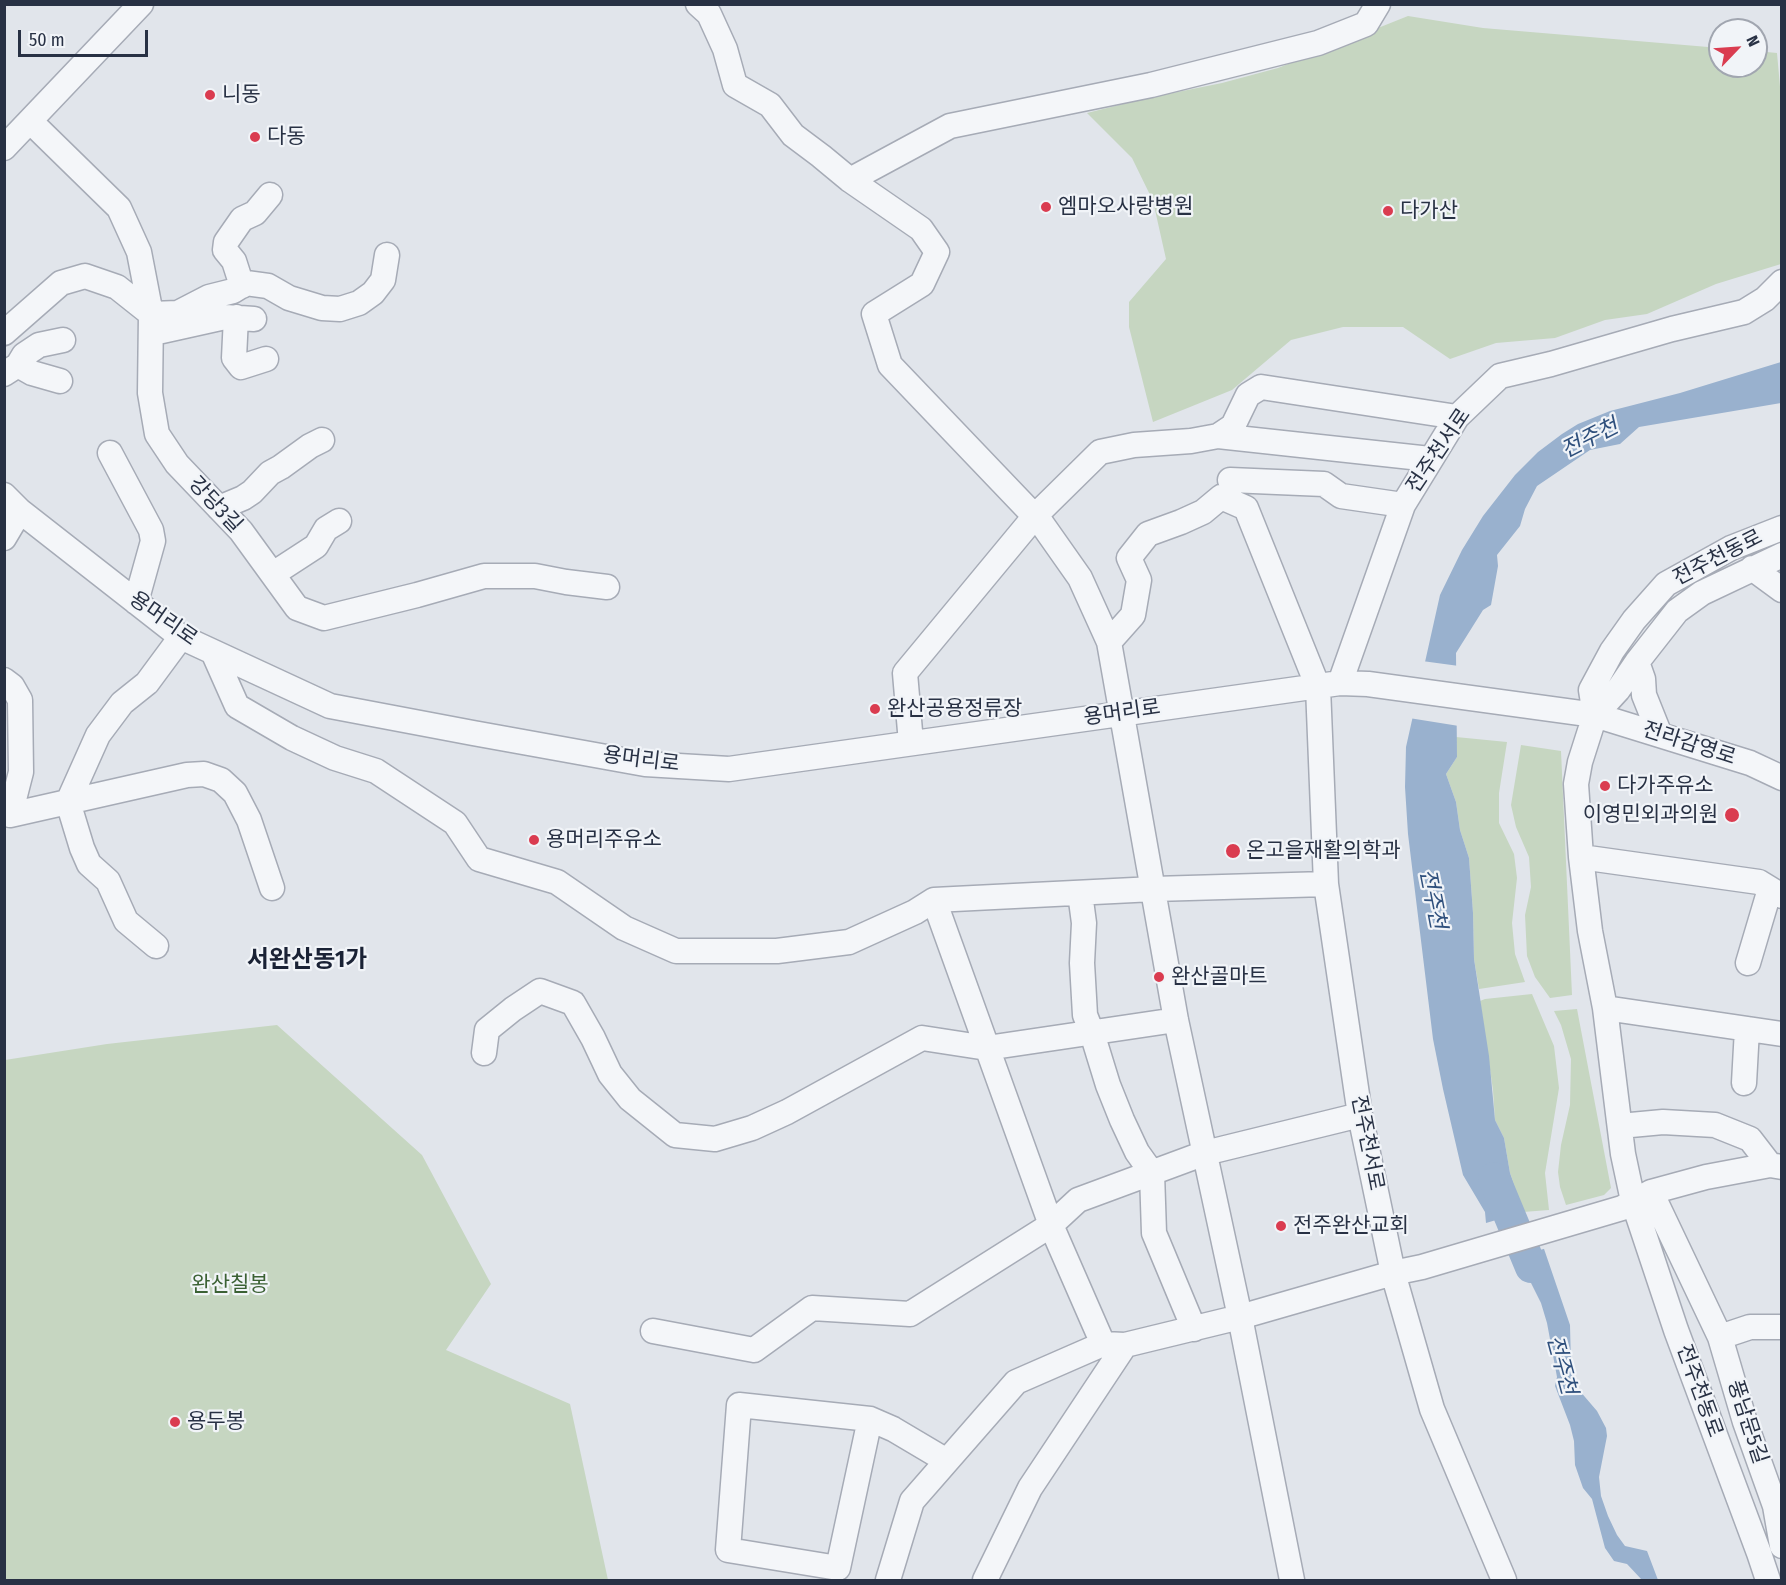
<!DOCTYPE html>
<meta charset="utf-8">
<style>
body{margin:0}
#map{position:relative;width:1786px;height:1585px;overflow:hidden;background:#e1e5eb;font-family:"Fira Sans Condensed",sans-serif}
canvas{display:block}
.frame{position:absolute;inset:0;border:6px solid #283144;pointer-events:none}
.north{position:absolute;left:1708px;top:18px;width:60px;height:60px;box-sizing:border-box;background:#f1f4f8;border:2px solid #a1a6b0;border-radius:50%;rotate:65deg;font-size:16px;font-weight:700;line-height:24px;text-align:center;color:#283144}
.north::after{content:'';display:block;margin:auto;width:21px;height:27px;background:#da3c50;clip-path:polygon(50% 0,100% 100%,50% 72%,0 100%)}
.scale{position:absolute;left:18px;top:30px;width:130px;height:27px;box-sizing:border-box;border:3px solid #283144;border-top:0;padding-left:8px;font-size:18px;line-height:21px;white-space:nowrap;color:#283144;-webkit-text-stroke:4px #f1f4f8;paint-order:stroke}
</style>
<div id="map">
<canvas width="1786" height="1585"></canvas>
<div class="frame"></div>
<div class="north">N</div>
<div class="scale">50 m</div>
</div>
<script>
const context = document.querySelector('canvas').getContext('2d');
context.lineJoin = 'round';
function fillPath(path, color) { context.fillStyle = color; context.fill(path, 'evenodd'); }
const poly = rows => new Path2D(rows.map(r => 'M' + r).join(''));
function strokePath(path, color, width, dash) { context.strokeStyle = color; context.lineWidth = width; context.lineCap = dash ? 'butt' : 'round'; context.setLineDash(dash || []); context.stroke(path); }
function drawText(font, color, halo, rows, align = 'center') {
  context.font = font + ' "Fira Sans Condensed","Noto Sans KR",sans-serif'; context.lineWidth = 4.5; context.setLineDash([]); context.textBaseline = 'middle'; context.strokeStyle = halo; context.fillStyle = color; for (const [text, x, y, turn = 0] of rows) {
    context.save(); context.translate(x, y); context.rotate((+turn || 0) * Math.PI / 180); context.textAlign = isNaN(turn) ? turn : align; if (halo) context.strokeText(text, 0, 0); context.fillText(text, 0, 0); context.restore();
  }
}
const green = poly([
 [1408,16,1483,28,1720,48,1720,66,1756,66,1756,51,1777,53,1782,109,1781,264,1716,284,1647,314,1605,320,1555,338,1496,343,1450,359,1403,327,1343,327,1291,340,1232,390,1153,422,1129,327,1129,302,1166,259,1153,201,1132,158,1087,113,1143,99,1222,83,1278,68],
 [1456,737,1507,742,1499,793,1499,823,1514,854,1517,878,1512,923,1515,954,1525,982,1479,989,1474,959,1473,913,1469,858,1460,830,1456,802,1446,774,1457,757],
 [1521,745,1561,751,1572,995,1550,998,1535,977,1527,956,1525,915,1531,887,1529,857,1516,827,1511,805],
 [1532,994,1554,1046,1559,1088,1545,1173,1549,1210,1523,1212,1510,1173,1504,1138,1495,1120,1493,1090,1480,1001,1485,999],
 [1577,1009,1611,1188,1604,1195,1566,1205,1560,1187,1558,1172,1561,1145,1570,1105,1571,1059,1561,1025,1554,1011],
 [277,1025,422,1155,491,1284,446,1350,570,1404,608,1580,5,1580,5,1060,107,1044]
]);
const water = poly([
 [1781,362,1781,403,1639,427,1620,444,1590,450,1537,486,1525,509,1520,526,1497,555,1498,566,1491,605,1483,610,1456,653,1457,757,1446,774,1456,802,1460,830,1469,858,1473,913,1474,959,1489,1056,1495,1120,1504,1138,1510,1173,1523,1212,1486,1223,1485,1212,1463,1175,1443,1089,1433,1039,1408,834,1405,787,1406,747,1440,595,1462,550,1483,516,1515,475,1538,452,1562,434,1578,424,1610,411,1680,393],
 [1542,1243,1570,1325,1571,1366,1573,1383,1597,1411,1606,1428,1607,1436,1599,1477,1601,1496,1608,1516,1617,1535,1625,1546,1647,1551,1658,1580,1642,1580,1627,1564,1614,1561,1605,1548,1592,1499,1583,1488,1575,1465,1574,1441,1570,1425,1555,1386,1557,1377,1547,1323,1541,1303,1525,1271,1511,1251]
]);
const pier = poly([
 [1422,661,1459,666,1459,726,1409,718],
 [1544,1242,1547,1248,1512,1258,1508,1253]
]);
const river = poly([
 [1494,1178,1531,1267]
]);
const minor = poly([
 [698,4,709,14,725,49,735,85,770,105,793,135,821,156,850,180,921,229,937,252,922,284,874,314,890,365,1042,524,1080,578,1109,642,1176,1020,1240,1317,1292,1580],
 [30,121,119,208,139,252,151,314,150,393,157,434,177,464,241,531,297,608,324,618,417,595,484,576,535,576,566,582,607,587],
 [4,148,141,4],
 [850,180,950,126,1151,85,1318,43,1366,24,1378,4],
 [242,286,234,261,225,250,226,242,242,219,255,213,270,195],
 [236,317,234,358,241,367,266,359],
 [162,331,225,317,254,319],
 [4,333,61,283,85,276,117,287,151,314,178,313,209,297,233,291,246,283,268,286,289,298,322,308,340,309,359,303,373,293,383,280,387,255],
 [18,365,32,373,60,381],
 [4,374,18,365,24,355,39,345,63,340],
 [1218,436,1430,459],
 [110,453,151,530,153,541,136,602],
 [1230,480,1324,484,1341,496,1403,505],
 [4,495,20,511,181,637,330,706,473,733,645,764,729,769,1340,683,1368,684,1595,715,1750,763,1782,778],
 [219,508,243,498,252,492,270,473,281,467,310,446,322,440],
 [4,538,20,511],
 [1752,568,1782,590],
 [273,574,316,546,326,529,339,521],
 [1109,642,1133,615,1139,580,1129,558,1148,534,1181,522,1203,512,1221,497,1246,508,1318,687,1326,884,1360,1115,1393,1273,1432,1409,1504,1580],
 [213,652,237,706,292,738,335,758,376,771,455,823,479,859,557,882,624,928,676,951,777,951,849,942,915,912,934,900],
 [1637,662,1643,679,1644,695,1660,735],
 [4,680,12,686,20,700,21,772,10,815,187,775,204,774,221,780,235,793,249,820,272,888],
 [1340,683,1403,505,1457,417,1500,376,1551,364,1672,329,1744,312,1765,299,1782,282],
 [1595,715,1591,690,1612,651,1634,620,1666,584,1731,548,1782,528],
 [911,743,905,673,1035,516,1100,452,1134,445,1191,441,1218,436,1233,426,1248,395,1261,387,1457,417],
 [1581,857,1759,882,1782,896],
 [1080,893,1084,923,1082,963,1085,1015,1092,1033,1108,1085,1122,1120,1137,1152,1152,1173,1154,1233,1194,1329],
 [156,946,126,921,108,881,89,864,82,848,68,802,98,735,122,703,147,683,181,637],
 [1748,963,1770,889],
 [1605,1008,1782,1034],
 [484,1053,487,1030,513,1009,540,991,573,1003,593,1038,610,1074,630,1099,675,1135,715,1139,752,1128,787,1112,922,1038,987,1048,1176,1020],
 [1744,1083,1747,1029],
 [1620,1126,1663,1122,1715,1125,1750,1139,1770,1165],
 [1651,1192,1720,1337,1745,1422,1775,1506,1782,1546],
 [653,1331,754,1350,812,1308,910,1314,1051,1225,934,900,1154,889,1326,884],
 [1720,1337,1750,1327,1782,1327],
 [1103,1344,1051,1225,1078,1200,1205,1153,1360,1115],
 [870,1419,838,1568,728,1550,739,1405,870,1419,893,1429,947,1461],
 [888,1580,912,1501,1016,1382,1103,1344,1125,1345,1240,1317,1393,1273,1422,1267,1622,1208,1651,1192,1706,1177,1770,1165,1782,1167],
 [985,1580,1030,1488,1125,1345],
 [1768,1580,1759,1553,1676,1330,1633,1201,1623,1154,1605,1008,1590,931,1581,857,1576,784,1580,762,1595,715,1618,690,1637,662,1677,611,1702,593,1782,555]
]);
const markers = [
 [210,95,6,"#da3c50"],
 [255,137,6,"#da3c50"],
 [1046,207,6,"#da3c50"],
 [1388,211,6,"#da3c50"],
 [875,709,6,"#da3c50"],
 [1605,786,6,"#da3c50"],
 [1732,815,8,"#da3c50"],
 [534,840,6,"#da3c50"],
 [1233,851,8,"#da3c50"],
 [1159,977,6,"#da3c50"],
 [1281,1226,6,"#da3c50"],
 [175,1422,6,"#da3c50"]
];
const poiNames = [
 ["니동",222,95],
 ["다동",267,137],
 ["엠마오사랑병원",1058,207],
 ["다가산",1400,211],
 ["완산공용정류장",887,709],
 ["다가주유소",1617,786],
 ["이영민외과의원",1718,815,"right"],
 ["용머리주유소",546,840],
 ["온고을재활의학과",1246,851],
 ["완산골마트",1171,977],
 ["전주완산교회",1293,1226],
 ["용두봉",187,1422]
];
const streetNames = [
 ["전주천서로",1439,451,-56],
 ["강당3길",215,505,47],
 ["전주천동로",1718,558,-27],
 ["용머리로",163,619,35],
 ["용머리로",1122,713,-8],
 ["전라감영로",1689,744,18],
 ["용머리로",641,760,7],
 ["전주천서로",1367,1143,79],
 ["전주천동로",1699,1391,70],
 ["풍남문5길",1747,1422,72]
];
const parkNames = [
 ["완산칠봉",230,1285]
];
const waterNames = [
 ["전주천",1590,439,-27],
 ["전주천",1432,899,79],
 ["전주천",1561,1365,75]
];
const quarterNames = [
 ["서완산동1가",307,960]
];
fillPath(green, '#c6d6c1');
fillPath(water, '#99b1ce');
fillPath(pier, '#e1e5eb');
strokePath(river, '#99b1ce', 32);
strokePath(minor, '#a6abb6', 27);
strokePath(minor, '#f4f6f9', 24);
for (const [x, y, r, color] of markers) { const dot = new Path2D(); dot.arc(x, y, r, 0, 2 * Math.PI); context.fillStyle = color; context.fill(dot); strokePath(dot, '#f1f4f8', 2); }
drawText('21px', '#283144', '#f1f4f8', poiNames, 'left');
drawText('21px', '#283144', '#f1f4f8', streetNames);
drawText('21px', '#3b6134', '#f1f4f8', parkNames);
drawText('italic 22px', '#2e4f7c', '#f1f4f8', waterNames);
drawText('bold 24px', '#1a2235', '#f1f4f8', quarterNames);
</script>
